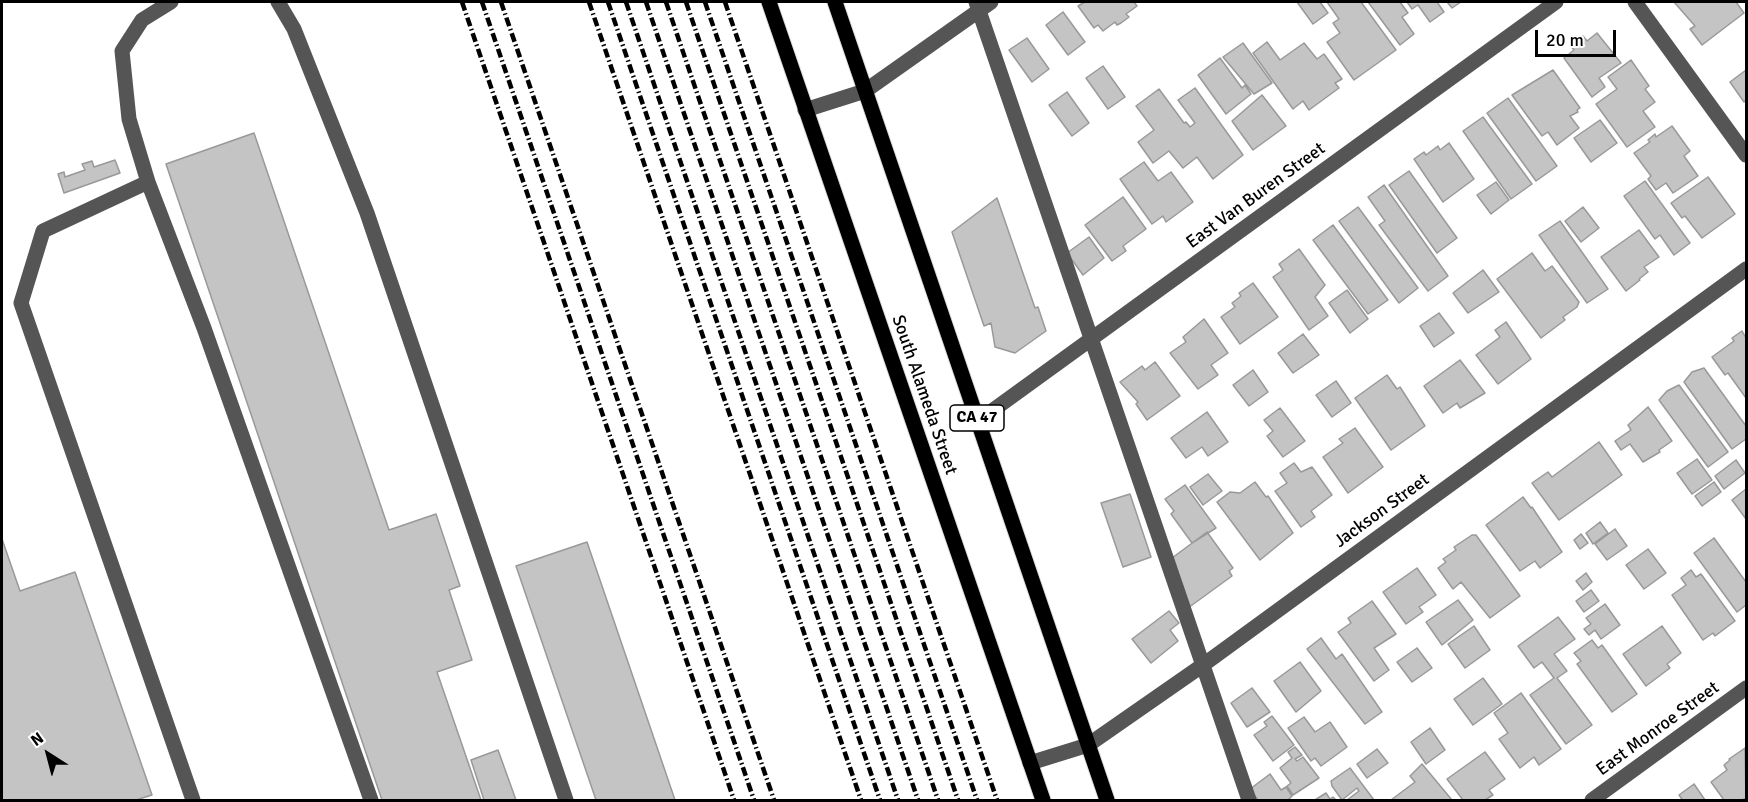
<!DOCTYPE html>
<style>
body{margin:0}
#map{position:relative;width:1748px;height:802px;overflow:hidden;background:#fff;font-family:Signika,sans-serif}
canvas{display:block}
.frame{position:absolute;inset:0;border:3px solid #000;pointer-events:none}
.north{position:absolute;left:18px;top:724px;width:60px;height:60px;-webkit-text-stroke:4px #fff;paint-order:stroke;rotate:324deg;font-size:16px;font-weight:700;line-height:24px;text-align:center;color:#000}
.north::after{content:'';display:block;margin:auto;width:21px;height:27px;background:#000;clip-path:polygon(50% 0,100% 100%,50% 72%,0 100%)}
.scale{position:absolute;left:1535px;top:30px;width:81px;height:27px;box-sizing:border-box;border:3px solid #000;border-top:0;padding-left:8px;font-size:18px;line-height:21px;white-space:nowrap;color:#000;-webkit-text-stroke:4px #fff;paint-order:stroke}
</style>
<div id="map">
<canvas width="1748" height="802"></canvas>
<div class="frame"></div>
<div class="north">N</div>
<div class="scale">20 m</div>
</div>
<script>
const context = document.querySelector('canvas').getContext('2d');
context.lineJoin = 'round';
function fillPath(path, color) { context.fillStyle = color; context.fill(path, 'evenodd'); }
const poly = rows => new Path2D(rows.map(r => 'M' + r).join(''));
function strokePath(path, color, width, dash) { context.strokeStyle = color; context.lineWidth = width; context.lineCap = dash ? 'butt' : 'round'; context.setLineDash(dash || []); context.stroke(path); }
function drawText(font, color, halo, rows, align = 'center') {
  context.font = font + ' Signika,sans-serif'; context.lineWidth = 5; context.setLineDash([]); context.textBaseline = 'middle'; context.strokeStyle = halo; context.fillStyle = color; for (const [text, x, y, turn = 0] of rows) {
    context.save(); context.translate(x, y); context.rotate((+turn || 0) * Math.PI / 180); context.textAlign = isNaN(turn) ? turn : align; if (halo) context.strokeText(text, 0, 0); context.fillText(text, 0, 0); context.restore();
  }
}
const building = poly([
 [1085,2,1134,2,1137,6,1126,14,1129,17,1121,23,1117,25,1115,22,1103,31,1098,25,1094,28,1078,6,1085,2],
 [1297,2,1320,2,1328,13,1313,24,1297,2],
 [1327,2,1361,2,1396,50,1354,80,1327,42,1340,33,1333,23,1339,19,1327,2],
 [1368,2,1400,2,1408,13,1402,17,1414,34,1400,45,1368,2],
 [1407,2,1437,2,1444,12,1430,22,1418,5,1412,9,1407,2],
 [1447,2,1461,2,1452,8,1447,2],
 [1674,2,1736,2,1744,13,1702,45,1690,29,1695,26,1674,2],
 [1063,12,1085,42,1068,55,1046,25,1063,12],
 [1597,33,1621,63,1599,78,1605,87,1592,97,1564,58,1574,50,1570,45,1583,36,1587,41,1597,33],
 [1027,38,1049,69,1032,82,1009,50,1027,38],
 [1267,42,1280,60,1304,43,1317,59,1324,54,1342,79,1335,83,1339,88,1309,110,1303,101,1293,109,1253,53,1267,42],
 [1243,43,1272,83,1254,94,1223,57,1243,43],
 [1220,58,1242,88,1245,85,1251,94,1226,114,1198,75,1220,58],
 [1631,60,1649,86,1645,89,1655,102,1643,111,1655,127,1627,147,1596,104,1617,89,1608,77,1631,60],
 [1103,66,1125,97,1108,109,1086,78,1103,66],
 [1553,70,1580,108,1577,110,1578,112,1570,116,1579,128,1557,145,1548,132,1542,136,1512,95,1553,70],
 [1746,70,1746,100,1744,102,1730,82,1746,70],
 [1195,88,1243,155,1213,179,1197,157,1183,168,1169,151,1153,163,1138,142,1154,130,1136,106,1159,89,1184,123,1186,122,1190,127,1195,123,1178,100,1195,88],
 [1067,92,1089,123,1072,136,1049,105,1067,92],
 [1262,95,1286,126,1253,150,1232,121,1262,95],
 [1508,98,1557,166,1536,181,1487,113,1508,98],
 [1483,117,1532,184,1511,199,1463,131,1483,117],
 [1600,120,1617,143,1591,162,1574,138,1600,120],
 [1672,126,1690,151,1684,156,1698,176,1673,193,1666,183,1656,190,1648,179,1651,176,1634,153,1650,142,1648,140,1655,134,1656,137,1672,126],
 [254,133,389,530,436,514,460,586,449,590,472,660,437,672,481,800,382,800,166,164,254,133],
 [1449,143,1474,179,1443,202,1414,159,1424,152,1426,155,1438,146,1440,150,1449,143],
 [115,160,120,173,64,193,58,174,64,172,65,177,85,170,82,164,92,161,94,167,115,160],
 [1144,162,1158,181,1171,172,1193,202,1166,222,1163,216,1152,224,1120,179,1144,162],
 [1409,171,1457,238,1437,253,1389,185,1409,171],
 [1708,177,1735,214,1702,238,1685,216,1682,218,1671,203,1708,177],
 [1645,181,1690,243,1674,255,1660,235,1655,239,1624,196,1645,181],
 [1496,182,1509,200,1491,214,1477,195,1496,182],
 [1384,185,1448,276,1428,291,1379,225,1385,221,1368,197,1384,185],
 [1123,197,1146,229,1123,246,1126,251,1112,261,1085,225,1123,197],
 [997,198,1035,308,1038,307,1046,331,1015,353,995,347,991,323,984,326,952,232,997,198],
 [1358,207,1418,288,1399,303,1339,221,1358,207],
 [1583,207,1599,228,1581,242,1565,221,1583,207],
 [1560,221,1608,289,1587,303,1539,235,1560,221],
 [1333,225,1388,300,1368,314,1313,240,1333,225],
 [1639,230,1659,257,1644,267,1648,272,1639,279,1640,280,1626,291,1601,257,1639,230],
 [1089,237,1104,258,1083,275,1067,253,1089,237],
 [1299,249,1325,285,1315,297,1328,316,1309,330,1273,277,1283,270,1279,264,1299,249],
 [1532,253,1545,271,1552,266,1579,302,1577,307,1563,317,1565,320,1541,338,1497,279,1532,253],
 [1483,270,1499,292,1468,313,1453,293,1483,270],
 [1253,283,1278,317,1240,344,1221,317,1235,307,1232,303,1241,296,1239,293,1253,283],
 [1347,290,1368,319,1350,333,1329,303,1347,290],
 [1439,313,1454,333,1434,347,1420,326,1439,313],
 [1204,319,1228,353,1211,365,1218,375,1198,389,1170,353,1186,342,1183,337,1204,319],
 [1506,322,1531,359,1498,384,1476,355,1500,337,1495,330,1506,322],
 [1742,331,1746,338,1746,398,1728,373,1725,375,1712,357,1734,341,1732,338,1742,331],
 [1303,334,1319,355,1293,373,1278,353,1303,334],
 [1460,360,1485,393,1460,408,1457,403,1443,413,1424,386,1460,360],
 [1155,362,1180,396,1147,420,1136,404,1138,402,1120,382,1142,366,1145,370,1155,362],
 [1704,368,1746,426,1746,439,1732,449,1684,382,1692,372,1704,368],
 [1253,370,1268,392,1249,406,1233,385,1253,370],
 [1387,375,1397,389,1400,387,1425,426,1391,450,1355,398,1387,375],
 [1336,381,1351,403,1332,417,1316,395,1336,381],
 [1679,385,1728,452,1708,467,1659,400,1667,391,1679,385],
 [1648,407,1672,441,1659,450,1660,452,1643,462,1630,444,1621,450,1615,441,1631,430,1628,425,1648,407],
 [1280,408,1305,441,1283,457,1267,436,1273,431,1264,420,1280,408],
 [1207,412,1228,442,1208,456,1202,447,1186,458,1171,438,1207,412],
 [1355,428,1383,467,1348,493,1323,457,1343,443,1339,439,1355,428],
 [1599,442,1622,475,1559,520,1532,483,1548,472,1552,477,1599,442],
 [1697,459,1712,480,1692,494,1677,473,1697,459],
 [1736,460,1745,473,1724,489,1715,476,1736,460],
 [1294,463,1301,472,1312,467,1332,495,1311,511,1315,517,1301,527,1275,491,1287,483,1280,473,1294,463],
 [1208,474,1222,491,1203,505,1190,487,1208,474],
 [1255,482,1266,497,1268,496,1293,533,1260,560,1217,502,1230,492,1240,493,1255,482],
 [1714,482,1721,492,1702,506,1695,496,1714,482],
 [1185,485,1216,528,1192,543,1171,514,1174,511,1165,499,1185,485],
 [1746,489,1746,519,1732,500,1746,489],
 [1130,494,1151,557,1123,567,1101,503,1130,494],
 [1523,497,1531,508,1532,507,1562,552,1540,568,1535,561,1520,571,1486,525,1523,497],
 [1600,522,1608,533,1593,544,1586,533,1600,522],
 [1615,529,1627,546,1607,560,1595,544,1615,529],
 [1207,532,1233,568,1229,571,1232,576,1188,608,1172,558,1207,532],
 [1581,534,1588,543,1580,549,1574,540,1581,534],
 [1472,535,1476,535,1520,596,1490,618,1461,582,1453,589,1438,568,1446,562,1443,559,1456,550,1454,547,1472,535],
 [1714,538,1746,582,1746,605,1737,612,1694,553,1714,538],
 [2,539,20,591,75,572,152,795,136,800,2,800,2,539],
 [587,542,675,800,596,800,516,566,587,542],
 [1648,549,1666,573,1644,589,1626,565,1648,549],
 [1417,568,1436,595,1419,607,1423,612,1406,624,1383,592,1417,568],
 [1691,570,1696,577,1701,574,1735,621,1715,636,1713,633,1703,640,1672,595,1686,585,1681,578,1691,570],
 [1586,573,1592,582,1583,590,1576,581,1586,573],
 [1591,590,1599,601,1584,612,1576,601,1591,590],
 [1458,600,1473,620,1442,645,1426,622,1458,600],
 [1372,601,1396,634,1374,648,1389,670,1374,681,1338,632,1351,623,1348,618,1372,601],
 [1605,604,1620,625,1601,639,1595,630,1589,635,1584,629,1591,624,1586,618,1605,604],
 [1169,611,1179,623,1170,630,1178,641,1151,663,1132,639,1169,611],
 [1558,617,1575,639,1554,654,1567,671,1557,678,1592,725,1566,744,1530,695,1554,678,1542,662,1534,668,1518,646,1558,617],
 [1474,626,1490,650,1465,668,1448,644,1474,626],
 [1662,626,1681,653,1667,664,1670,668,1646,686,1623,654,1662,626],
 [1321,638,1336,659,1342,654,1382,712,1365,724,1307,649,1321,638],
 [1592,640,1598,648,1602,645,1637,694,1612,712,1577,664,1581,661,1574,653,1592,640],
 [1417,648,1432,668,1412,682,1397,662,1417,648],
 [1300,662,1321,691,1296,712,1274,681,1300,662],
 [1483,678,1502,704,1473,725,1454,699,1483,678],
 [1252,688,1270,712,1247,727,1231,703,1252,688],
 [1521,693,1561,749,1539,765,1534,757,1520,768,1499,739,1508,733,1494,713,1521,693],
 [1272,716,1294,745,1273,761,1254,735,1267,726,1264,722,1272,716],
 [1304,717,1315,732,1330,722,1347,747,1321,766,1315,758,1311,761,1288,728,1304,717],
 [1430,728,1445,750,1426,764,1411,742,1430,728],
 [1295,747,1302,755,1295,759,1297,761,1303,757,1319,778,1293,795,1287,786,1291,783,1280,768,1292,758,1288,752,1295,747],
 [1745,748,1746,798,1742,800,1724,800,1711,782,1727,770,1724,765,1730,760,1729,759,1745,748],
 [1377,749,1388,763,1367,778,1357,764,1377,749],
 [498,750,516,800,484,800,471,760,498,750],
 [1485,752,1505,779,1489,790,1493,795,1485,800,1463,800,1447,779,1485,752],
 [1422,764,1452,800,1391,800,1415,782,1410,776,1422,764],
 [1350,768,1374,800,1347,800,1359,791,1357,788,1342,800,1332,786,1331,781,1350,768],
 [1270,774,1281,790,1286,787,1292,796,1288,800,1258,800,1250,789,1270,774],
 [1694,784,1705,800,1680,800,1682,799,1679,795,1694,784],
 [1326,793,1330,799,1333,797,1336,800,1315,800,1326,793]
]);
const minor = poly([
 [171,2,142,20,122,51,129,119,148,182,204,328,371,800],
 [278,2,294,29,367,213,566,800],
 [976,2,1249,800],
 [1635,2,1746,155],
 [805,110,865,91,991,2],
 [148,182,43,231,21,303,193,800],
 [978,421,1556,2],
 [1030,763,1088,745,1203,665,1746,269],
 [1592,800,1746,688]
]);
const major = poly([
 [769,2,1043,800],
 [835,2,1107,800]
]);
const rail = poly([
 [462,2,734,800],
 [482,2,754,800],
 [501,2,774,800],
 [589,2,861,800],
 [608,2,880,800],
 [626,2,898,800],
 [646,2,918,800],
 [666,2,938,800],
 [686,2,958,800],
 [705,2,977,800],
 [725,2,997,800]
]);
const shields = [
 [977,418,54]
];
const shieldNames = [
 ["CA 47",977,418]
];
const streetNames = [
 ["East Van Buren Street",1256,196,-36],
 ["South Alameda Street",924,395,71],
 ["Jackson Street",1382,511,-36],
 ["East Monroe Street",1658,729,-36]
];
fillPath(building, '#c4c4c4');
strokePath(building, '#999', 1.5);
strokePath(major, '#dbdbdb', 17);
strokePath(minor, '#555', 15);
strokePath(major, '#000', 15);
strokePath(rail, '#000', 4.5, [9, 3, 1.5, 3]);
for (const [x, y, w] of shields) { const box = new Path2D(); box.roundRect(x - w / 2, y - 13, w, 26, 4.5); context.fillStyle = '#fff'; context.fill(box); strokePath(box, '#000', 1.5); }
drawText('bold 16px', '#000', null, shieldNames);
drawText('18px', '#000', '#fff', streetNames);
</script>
